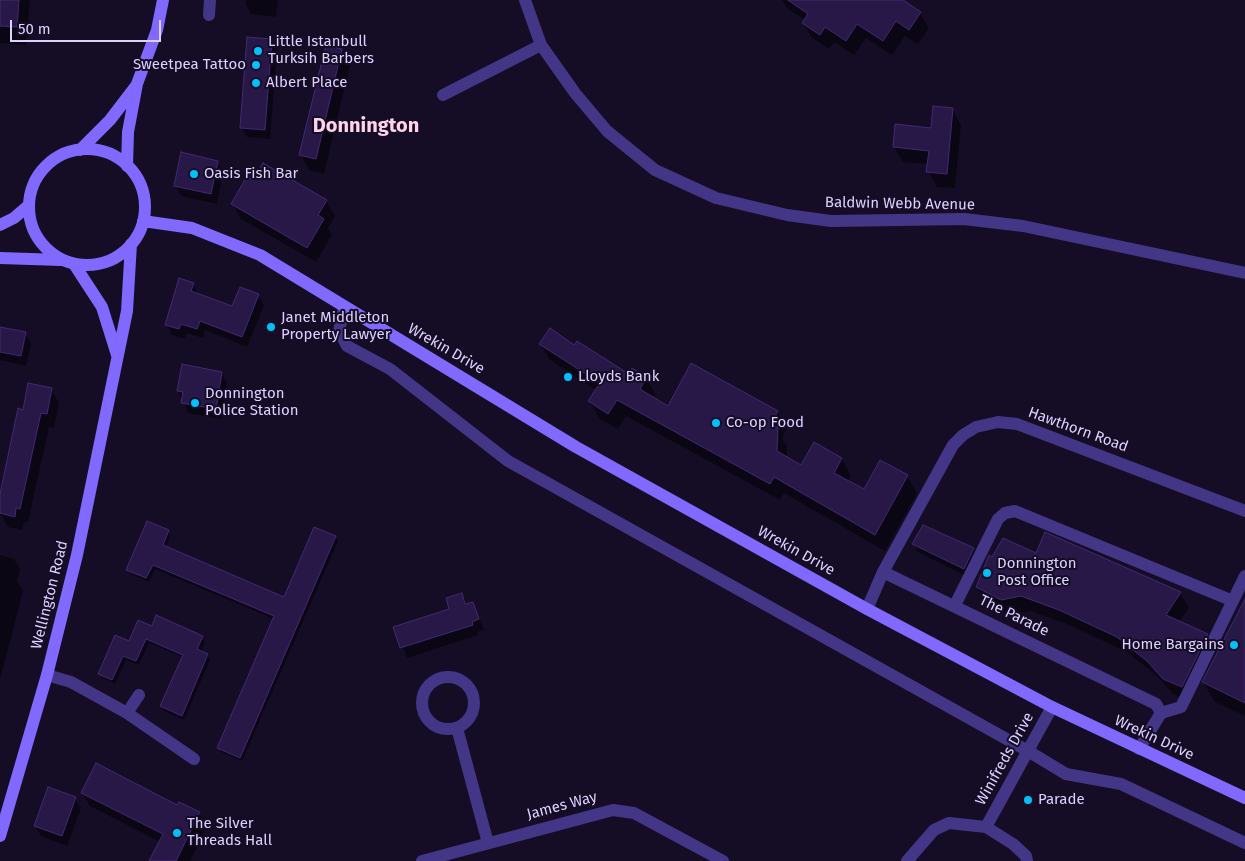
<!DOCTYPE html>
<style>
body{margin:0}
#map{position:relative;width:1245px;height:861px;overflow:hidden;background:#150d25;font-family:"Fira Sans",sans-serif}
canvas{display:block}
.scale{position:absolute;left:10px;top:20px;width:151px;height:22px;box-sizing:border-box;border:2px solid #ddd1ff;border-top:0;padding-left:6px;font-size:15px;line-height:18px;white-space:nowrap;color:#ddd1ff;-webkit-text-stroke:4px #150d25;paint-order:stroke}
</style>
<div id="map">
<canvas width="1245" height="861"></canvas>
<div class="scale">50 m</div>
</div>
<script>
const context = document.querySelector('canvas').getContext('2d');
context.lineJoin = 'round';
function fillPath(path, color) { context.fillStyle = color; context.fill(path, 'evenodd'); }
const poly = rows => new Path2D(rows.map(r => 'M' + r).join(''));
function strokePath(path, color, width, dash) { context.strokeStyle = color; context.lineWidth = width; context.lineCap = dash ? 'butt' : 'round'; context.setLineDash(dash || []); context.stroke(path); }
function drawText(font, color, halo, rows, align = 'center') {
  context.font = font + ' "Fira Sans",sans-serif'; context.lineWidth = 4; context.setLineDash([]); context.textBaseline = 'middle'; context.strokeStyle = halo; context.fillStyle = color; for (const [text, x, y, turn = 0] of rows) {
    context.save(); context.translate(x, y); context.rotate((+turn || 0) * Math.PI / 180); context.textAlign = isNaN(turn) ? turn : align; if (halo) context.strokeText(text, 0, 0); context.fillText(text, 0, 0); context.restore();
  }
}
const shadow = poly([
 [0,0,30,0,26,45,0,43],
 [246,0,278,0,276,17,251,14,246,5],
 [782,0,901,0,920,13,929,28,918,44,905,36,892,55,866,38,854,55,834,42,829,49,812,38,803,23,805,20,787,8],
 [271,40,277,50,270,139,247,137,241,127],
 [341,50,350,65,324,174,309,170,301,155],
 [952,109,961,125,955,188,937,187,928,171,929,164,903,162,894,147,932,129],
 [217,162,223,172,217,204,181,196,176,186],
 [254,182,326,201,335,216,328,228,332,235,316,262,241,219,233,204],
 [193,284,198,295,233,307,258,295,264,305,247,347,205,330,203,338,186,333,185,339,172,335,167,325],
 [0,328,25,334,31,344,26,366,0,360],
 [540,344,575,347,630,375,646,378,656,395,653,399,668,408,777,412,787,428,782,438,787,446,786,458,802,467,814,444,842,459,851,476,848,481,865,490,907,476,917,493,885,551,784,493,780,500,626,416,618,429,599,418,589,401,596,390,550,360],
 [183,366,222,373,227,383,221,419,188,413,178,391],
 [51,389,59,403,54,428,49,427,28,522,24,522,22,530,8,527,0,513,0,500,24,411],
 [168,531,170,536,166,547,285,598,335,537,338,541,242,761,221,752,219,748,274,619,155,569,149,582,130,574,127,570],
 [914,544,973,549,978,557,968,577,918,552],
 [1037,554,1180,593,1189,608,1179,622,1207,635,1216,650,1190,702,1173,694,1157,676,1127,652,1069,625,1031,611,1011,615,986,602,977,587,993,559],
 [0,555,14,559,20,569,17,581,23,591,0,680],
 [461,595,467,605,473,603,484,630,477,632,478,635,407,658,395,628,451,610],
 [1245,608,1245,716,1215,702,1203,682],
 [157,617,202,637,205,642,201,652,207,655,210,660,184,720,164,711,161,706,183,657,149,643,139,665,126,660,115,684,102,678,99,674,129,643,152,628],
 [82,793,178,806,179,804,199,813,207,827,190,861,158,861,160,842,90,806],
 [75,798,81,808,67,846,41,836,35,826]
]);
const building = poly([
 [0,0,19,0,17,27,0,26,0,0],
 [788,0,903,0,921,12,909,30,896,21,883,41,857,24,846,41,825,27,820,35,802,23,808,14,788,0],
 [247,37,272,39,265,130,240,128,247,37],
 [326,45,342,49,316,159,299,155,326,45],
 [933,106,953,108,947,174,926,172,929,151,893,147,895,124,931,128,933,106],
 [181,152,218,161,211,194,174,186,181,152],
 [263,163,327,200,318,215,324,219,307,248,231,204,247,176,253,180,263,163],
 [179,278,194,283,191,291,232,306,240,287,259,294,242,337,200,321,197,329,181,324,179,329,165,325,179,278],
 [0,327,26,332,21,356,0,352,0,327],
 [550,328,574,345,577,341,629,374,632,368,647,377,640,389,668,406,691,363,778,411,771,424,778,428,777,451,801,465,814,442,842,458,834,473,864,489,880,460,908,475,875,535,774,477,770,484,617,400,608,414,588,401,600,383,539,344,550,328],
 [182,364,222,372,216,409,181,403,183,392,177,391,182,364],
 [28,383,52,388,47,414,41,413,20,509,16,508,15,517,0,513,0,494,18,408,23,410,28,383],
 [147,521,169,530,163,545,284,597,314,527,336,536,240,758,217,748,274,616,153,565,146,578,126,570,147,521],
 [923,525,974,548,964,569,912,544,923,525],
 [1045,532,1181,592,1166,615,1208,634,1182,687,1163,679,1147,661,1117,637,1059,610,1021,596,1001,600,976,587,989,555,992,557,1003,538,1036,553,1045,532],
 [462,593,465,604,473,602,479,619,472,622,473,625,400,648,393,627,449,609,446,598,462,593],
 [1245,599,1245,703,1202,682,1245,599],
 [156,615,203,636,197,649,208,654,182,716,160,706,183,655,146,639,136,661,123,656,112,680,98,674,115,635,129,641,138,620,152,626,156,615],
 [96,763,177,805,179,802,200,812,176,861,149,861,163,834,81,793,96,763],
 [48,787,76,797,62,836,34,826,48,787]
]);
const street = poly([
 [525,0,541,45,575,93,607,131,655,170,716,198,787,215,831,221,964,219,1023,226,1245,273],
 [209,15,210,0],
 [443,95,541,45],
 [344,308,339,331,347,346,390,369,508,461,1028,751,1066,774,1121,784,1245,843],
 [883,572,953,445,963,435,976,427,998,422,1017,424,1245,511],
 [955,605,998,519,1005,513,1015,511,1233,601],
 [867,609,883,572,1156,704,1161,713],
 [47,675,71,682,127,713,194,759],
 '422 703a26 26 0 1 1 52 0a26 26 0 1 1-52 0Z',
 [127,713,139,695],
 [457,728,488,843],
 [1139,749,1161,713,1181,707,1245,576],
 [986,827,1052,707],
 [422,861,613,810,634,813,723,861],
 [907,861,934,830,949,823,986,827,1013,844,1026,856,1027,861]
]);
const secondary = poly([
 '29 207a58 58 0 1 1 116 0a58 58 0 1 1-116 0Z',
 [80,150,110,120,136,86],
 [127,166,128,132,137,84,157,30,163,0],
 [143,221,192,228,260,255,576,447,867,609,1052,707,1245,798],
 [0,225,14,218,29,205],
 [0,258,61,260],
 [74,264,102,307,117,355],
 [0,836,47,675,77,555,127,311,131,244]
]);
const markers = [
 [258,51,5,"#00c0fc"],
 [256,65,5,"#00c0fc"],
 [256,83,5,"#00c0fc"],
 [194,174,5,"#00c0fc"],
 [271,327,5,"#00c0fc"],
 [568,377,5,"#00c0fc"],
 [195,403,5,"#00c0fc"],
 [716,423,5,"#00c0fc"],
 [987,573,5,"#00c0fc"],
 [1234,645,5,"#00c0fc"],
 [1028,800,5,"#00c0fc"],
 [177,833,5,"#00c0fc"]
];
const poiNames = [
 ["Little Istanbull",268,42],
 ["Turksih Barbers",268,59],
 ["Sweetpea Tattoo",246,65,"right"],
 ["Albert Place",266,83],
 ["Oasis Fish Bar",204,174],
 ["Janet Middleton",281,318],
 ["Property Lawyer",281,335],
 ["Lloyds Bank",578,377],
 ["Donnington",205,394],
 ["Police Station",205,411],
 ["Co-op Food",726,423],
 ["Donnington",997,564],
 ["Post Office",997,581],
 ["Home Bargains",1224,645,"right"],
 ["Parade",1038,800],
 ["The Silver",187,824],
 ["Threads Hall",187,841]
];
const streetNames = [
 ["Baldwin Webb Avenue",900,204,1],
 ["Wrekin Drive",446,349,30],
 ["Hawthorn Road",1078,430,20],
 ["Wrekin Drive",796,551,29],
 ["Wellington Road",50,595,-76],
 ["The Parade",1014,616,26],
 ["Wrekin Drive",1154,738,25],
 ["Winifreds Drive",1005,759,-61],
 ["James Way",562,806,-15]
];
const districtNames = [
 ["Donnington",366,126]
];
fillPath(shadow, '#0007');
fillPath(building, '#281847');
strokePath(building, '#422974', 1);
strokePath(street, '#443687', 12);
strokePath(secondary, '#8168ff', 12);
for (const [x, y, r, color] of markers) { const dot = new Path2D(); dot.arc(x, y, r, 0, 2 * Math.PI); context.fillStyle = color; context.fill(dot); strokePath(dot, '#150d25', 2); }
drawText('15px', '#ddd1ff', '#150d25', poiNames, 'left');
drawText('15px', '#ddd1ff', '#150d25', streetNames);
drawText('bold 20px', '#ffd3e9', '#150d25', districtNames);
</script>
